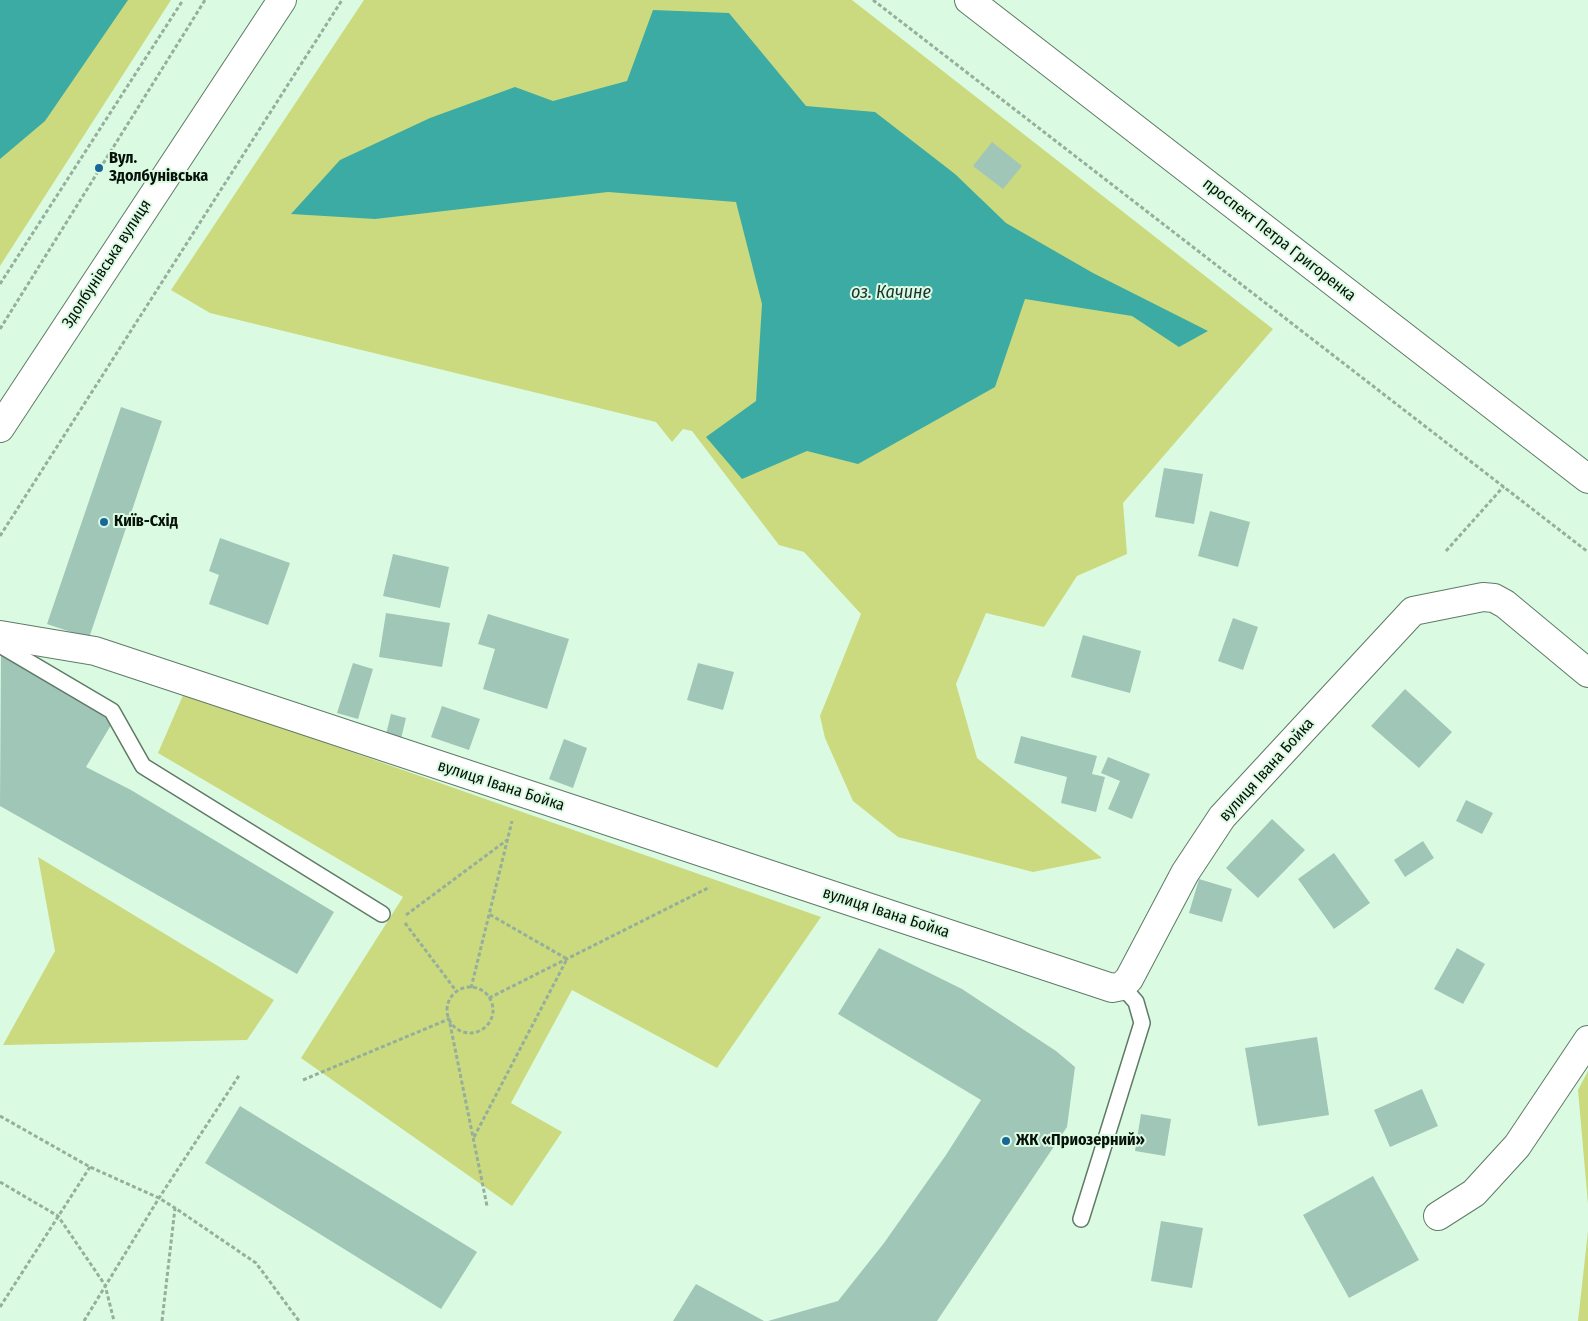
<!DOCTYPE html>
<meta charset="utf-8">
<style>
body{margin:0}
canvas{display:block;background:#dbfae2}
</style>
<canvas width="1588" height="1321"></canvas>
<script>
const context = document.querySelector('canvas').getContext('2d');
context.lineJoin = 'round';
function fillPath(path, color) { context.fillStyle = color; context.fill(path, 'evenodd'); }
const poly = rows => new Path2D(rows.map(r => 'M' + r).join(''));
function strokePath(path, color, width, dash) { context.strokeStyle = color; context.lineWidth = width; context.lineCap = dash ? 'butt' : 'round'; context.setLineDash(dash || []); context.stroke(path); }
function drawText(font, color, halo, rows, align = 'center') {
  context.font = font + ' "Fira Sans Condensed",sans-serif'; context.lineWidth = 4; context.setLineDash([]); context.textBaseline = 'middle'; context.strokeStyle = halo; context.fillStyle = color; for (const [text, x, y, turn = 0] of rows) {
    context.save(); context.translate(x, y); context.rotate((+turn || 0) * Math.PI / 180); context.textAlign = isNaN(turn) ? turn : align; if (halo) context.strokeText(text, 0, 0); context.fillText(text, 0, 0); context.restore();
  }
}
const green = poly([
 [0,0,171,0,0,266],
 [364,0,852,0,1273,329,1123,503,1127,554,1077,576,1044,627,986,613,956,684,977,758,1102,858,1033,872,898,837,853,801,825,738,820,716,861,614,804,552,779,545,692,431,683,429,672,442,656,422,210,313,171,290],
 [184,693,821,917,717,1068,572,990,511,1103,562,1132,512,1206,301,1058,403,897,158,753],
 [38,857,274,1000,247,1040,3,1045,55,951],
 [1588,1071,1588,1204,1578,1090],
 [1588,1231,1588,1321,1578,1321]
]);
const water = poly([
 [0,0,128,0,45,121,0,159],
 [653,10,729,13,806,106,875,112,955,174,1006,223,1093,273,1208,331,1179,347,1132,316,1025,299,995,387,858,464,807,451,742,479,706,437,756,401,762,304,736,202,608,192,375,219,291,214,340,160,430,118,515,87,553,101,627,81]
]);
const building = poly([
 [992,142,1022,166,1003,189,973,166],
 [121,407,162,421,89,638,47,624],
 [1164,468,1203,474,1194,524,1155,517],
 [1210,511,1250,522,1238,567,1198,556],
 [220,538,290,563,268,625,209,604,219,575,209,571],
 [393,554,449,567,440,608,383,596],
 [386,613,450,623,442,667,379,657],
 [488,614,569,639,547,709,483,689,495,649,478,644],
 [1233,618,1258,627,1243,670,1218,661],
 [1083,635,1141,651,1130,693,1071,677],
 [1,654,114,720,86,767,131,790,334,912,297,974,0,806],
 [353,663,373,669,358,719,337,713],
 [698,663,734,672,723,710,687,700],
 [1405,689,1452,732,1419,768,1371,726],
 [442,706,480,719,469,750,431,737],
 [391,714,406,718,401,739,386,734],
 [1021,736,1097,756,1092,774,1105,777,1096,812,1061,803,1067,777,1014,763],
 [564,739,587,748,573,788,549,779],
 [1108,757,1150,774,1132,819,1108,809,1120,781,1101,773],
 [1466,800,1493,813,1482,834,1456,821],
 [1272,819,1305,850,1258,898,1226,868],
 [1423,841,1434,858,1405,877,1394,860],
 [1334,853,1370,903,1334,929,1298,879],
 [1199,879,1232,889,1222,922,1189,913],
 [879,948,962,989,1056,1051,1075,1067,1067,1127,937,1321,768,1321,838,1301,884,1243,946,1155,981,1100,838,1014],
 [1457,948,1485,964,1463,1004,1434,989],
 [1317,1037,1329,1115,1258,1126,1245,1048],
 [1422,1089,1438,1126,1390,1147,1374,1110],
 [240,1106,477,1252,441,1309,205,1163],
 [1141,1114,1171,1119,1165,1156,1135,1151],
 [1373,1176,1419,1260,1349,1298,1303,1215],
 [1161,1221,1203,1228,1192,1288,1151,1281],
 [696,1284,764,1321,673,1321]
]);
const path = poly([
 [873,0,1588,552],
 [0,284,183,0],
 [0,329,205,0],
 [0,536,342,0],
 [1446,551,1504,486],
 [406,915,507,840],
 [405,923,457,992],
 '447 1010a23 23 0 1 1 46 0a23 23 0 1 1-46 0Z',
 [471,988,512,821],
 [489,998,710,887],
 [303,1080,449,1019,487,1206],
 [0,1116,90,1167,159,1198,175,1208],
 [474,1137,567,959,489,914],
 [0,1182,58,1216,105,1285,114,1321],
 [0,1307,90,1167],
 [84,1321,159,1198,240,1074],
 [162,1321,175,1208,256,1263,299,1321]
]);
const service = poly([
 [0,645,112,711,143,766,382,914],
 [1081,1219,1142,1023,1136,1002,1122,986]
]);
const minor = poly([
 [0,635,95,651,1112,988,1122,986,1129,979,1185,873,1222,817,1413,611,1483,597,1494,598,1505,604,1588,673],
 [1438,1216,1474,1193,1517,1146,1588,1040]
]);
const tertiary = poly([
 [0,428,282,0]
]);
const secondary = poly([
 [969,0,1588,479]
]);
const markers = [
 [99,168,5,"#196699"],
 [104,522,5,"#196699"],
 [1006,1141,5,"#196699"]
];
const poiNames = [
 ["Вул.",109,159],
 ["Здолбунівська",109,177],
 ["Київ-Схід",114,522],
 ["ЖК «Приозерний»",1016,1141]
];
const streetNames = [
 ["проспект Петра Григоренка",1279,240,38],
 ["Здолбунівська вулиця",107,264,-57],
 ["вулиця Івана Бойка",1267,770,-48],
 ["вулиця Івана Бойка",501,786,18],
 ["вулиця Івана Бойка",886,913,18]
];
const waterNames = [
 ["оз. Качине",891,293]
];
fillPath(green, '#cbda7e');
fillPath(water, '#3caba4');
fillPath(building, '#a0c6b8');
strokePath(service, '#5f7b66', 18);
strokePath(minor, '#5f7b66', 30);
strokePath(tertiary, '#5f7b66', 30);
strokePath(secondary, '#5f7b66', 30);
strokePath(path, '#96af9c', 3, [4, 2.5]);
strokePath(service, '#fff', 15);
strokePath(minor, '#fff', 28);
strokePath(tertiary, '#fff', 28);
strokePath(secondary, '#fff', 28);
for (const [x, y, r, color] of markers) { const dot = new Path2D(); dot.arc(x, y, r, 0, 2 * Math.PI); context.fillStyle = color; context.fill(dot); strokePath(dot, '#dbfae2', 2); }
drawText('bold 16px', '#061109', '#dbfae2', poiNames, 'left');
drawText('16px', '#061109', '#dbfae2', streetNames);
drawText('italic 18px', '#1a3230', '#dbfae2', waterNames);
</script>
